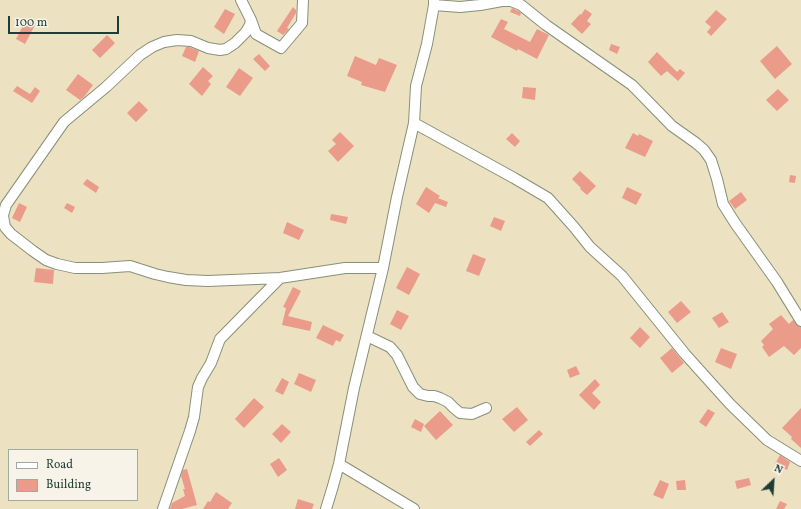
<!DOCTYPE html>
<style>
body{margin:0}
#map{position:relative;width:801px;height:509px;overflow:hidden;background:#ece2c1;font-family:Vollkorn,serif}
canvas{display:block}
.legend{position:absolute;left:8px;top:449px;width:130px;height:52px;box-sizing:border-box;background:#f7f3e8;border:1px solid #a1aaa0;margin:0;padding:5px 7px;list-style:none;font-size:12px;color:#1f3d34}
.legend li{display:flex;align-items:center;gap:8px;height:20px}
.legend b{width:20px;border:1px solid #a1aaa0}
.north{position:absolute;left:753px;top:461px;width:40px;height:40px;-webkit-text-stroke:3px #f7f3e8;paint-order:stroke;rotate:25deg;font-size:11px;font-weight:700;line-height:16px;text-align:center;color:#1f3d34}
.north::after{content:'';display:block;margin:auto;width:14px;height:18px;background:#1f3d34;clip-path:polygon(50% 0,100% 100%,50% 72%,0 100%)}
.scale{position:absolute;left:8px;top:16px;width:111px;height:18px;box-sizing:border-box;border:2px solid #1f3d34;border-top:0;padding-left:5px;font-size:12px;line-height:14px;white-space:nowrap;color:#1f3d34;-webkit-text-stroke:3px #f7f3e8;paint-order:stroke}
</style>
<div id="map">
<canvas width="801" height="509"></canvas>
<ul class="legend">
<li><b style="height:5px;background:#fff"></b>Road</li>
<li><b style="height:11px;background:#ea9b89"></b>Building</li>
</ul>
<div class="north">N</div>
<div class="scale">100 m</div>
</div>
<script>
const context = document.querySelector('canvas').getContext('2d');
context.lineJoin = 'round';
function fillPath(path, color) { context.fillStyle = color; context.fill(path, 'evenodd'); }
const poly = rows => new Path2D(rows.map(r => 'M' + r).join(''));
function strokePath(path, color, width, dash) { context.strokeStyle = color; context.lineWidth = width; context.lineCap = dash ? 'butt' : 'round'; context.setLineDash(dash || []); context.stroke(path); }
const building = poly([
 [293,7,296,10,296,13,287,28,289,29,283,35,277,31],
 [512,8,518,11,521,13,520,16,510,12],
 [225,9,235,14,224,34,214,27],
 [585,9,592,14,587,21,591,24,582,34,571,24,580,14,581,15],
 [716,10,727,19,711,36,707,32,711,27,705,22],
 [501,19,508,22,504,29,530,42,537,29,549,35,537,59,518,49,517,51,491,37],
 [26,20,35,25,25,44,16,39],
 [107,35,115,43,100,58,92,50],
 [611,44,620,47,617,54,609,50],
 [777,46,792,64,775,79,760,61],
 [186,47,189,47,199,51,195,62,182,56],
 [657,52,677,72,680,69,685,73,678,81,667,71,661,76,648,62],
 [259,54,270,66,265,71,253,59],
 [355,56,376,65,379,58,397,65,388,85,385,92,361,85,362,82,347,76],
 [203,67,213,76,208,81,211,84,202,96,189,84],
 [239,68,253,78,240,96,226,87],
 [78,74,93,85,84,97,80,100,66,90],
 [17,86,30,94,35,87,40,91,32,103,13,91],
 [523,87,536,88,535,100,522,98],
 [778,89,789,100,777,111,766,100],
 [139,101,148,110,136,122,127,113],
 [340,132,354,146,338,162,328,151,336,144,332,140],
 [512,133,520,141,515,147,506,139],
 [633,133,638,136,639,134,653,141,645,157,625,148],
 [580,171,596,186,587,195,580,189,581,188,572,179],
 [790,175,796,176,795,183,789,182],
 [87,179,99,187,96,193,83,184],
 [426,187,440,196,438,198,448,202,446,207,435,203,429,213,416,204],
 [627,187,642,194,636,205,622,198],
 [741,192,747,200,735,209,729,201],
 [19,203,27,207,20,222,12,218],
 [67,203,75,207,72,213,64,208],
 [331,214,348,217,346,224,330,220],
 [494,217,505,221,501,231,490,226],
 [287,222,304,230,299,240,283,233],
 [473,254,486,259,479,276,466,271],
 [407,267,420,274,409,295,396,288],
 [36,268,54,270,53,284,34,282],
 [293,287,301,291,288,316,312,322,310,331,282,325,286,308,283,307],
 [681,301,691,312,677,323,668,312],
 [397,310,409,316,401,330,390,324],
 [722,312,729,322,719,328,712,318],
 [781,315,789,324,793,320,798,326,801,327,801,348,794,355,784,346,769,357,762,347,764,345,761,341,773,329,769,324],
 [323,325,344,335,340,342,336,340,333,346,316,338],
 [640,327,650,337,640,348,630,338],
 [672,348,684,363,672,373,660,358],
 [721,348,737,354,731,369,715,362],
 [576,366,580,374,570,378,567,370],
 [299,373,316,380,311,392,294,384],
 [282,378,289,382,283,395,275,391],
 [595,379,600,385,592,393,601,402,594,410,579,395],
 [254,398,264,407,244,428,235,419],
 [517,407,528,420,514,432,502,419],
 [801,408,801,448,791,439,792,437,782,428],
 [708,409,715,413,706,427,699,422],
 [440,411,453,425,436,440,424,426],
 [415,419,424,424,421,432,411,427],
 [282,424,291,432,281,443,272,434],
 [539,430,543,434,530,446,526,442],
 [780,455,790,462,787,470,775,464],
 [279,458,287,470,278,477,270,464],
 [187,469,197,505,182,509,170,509,172,503,185,496,183,489,185,489,181,476,183,470],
 [749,478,751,485,737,489,735,481],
 [660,480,669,484,663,499,653,495],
 [685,480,686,490,677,490,676,481],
 [216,492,232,503,228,509,203,509,208,501,210,502],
 [298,499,314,504,312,509,295,509],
 [780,501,787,504,784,509,776,509]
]);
const minor = poly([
 [434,5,460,7,480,5,502,1,511,1,521,5,546,25,632,85,672,126,696,143,704,150,711,160,717,179,723,204,735,223,777,282,801,321],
 [251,20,256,34,281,48,302,23,303,0],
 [414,123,514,178,548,198,574,227,590,247,622,276,685,354,730,404,767,440,801,461],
 [3,216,5,227,11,234,33,251,46,260,57,264,75,268,102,268,130,266,155,274,168,277,186,280,208,281,280,278,345,268,383,268],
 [1,222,6,205,64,122,106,87,140,55,152,47,164,42,177,40,191,41,208,48,220,50,226,49,235,43,246,32,250,25,251,20,241,0],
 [367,336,390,347,397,355,413,387,420,394,428,396,434,396,440,398,448,402,454,408,460,413,472,414,486,408],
 [339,464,414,509],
 [163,509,190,431,194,417,198,387,202,378,211,363,220,339,280,278],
 [326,509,333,486,339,464,354,388,383,268,397,197,414,123,416,86,427,44,434,5,434,0]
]);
fillPath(building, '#ea9b89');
strokePath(minor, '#86907a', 12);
strokePath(minor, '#fff', 10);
</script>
